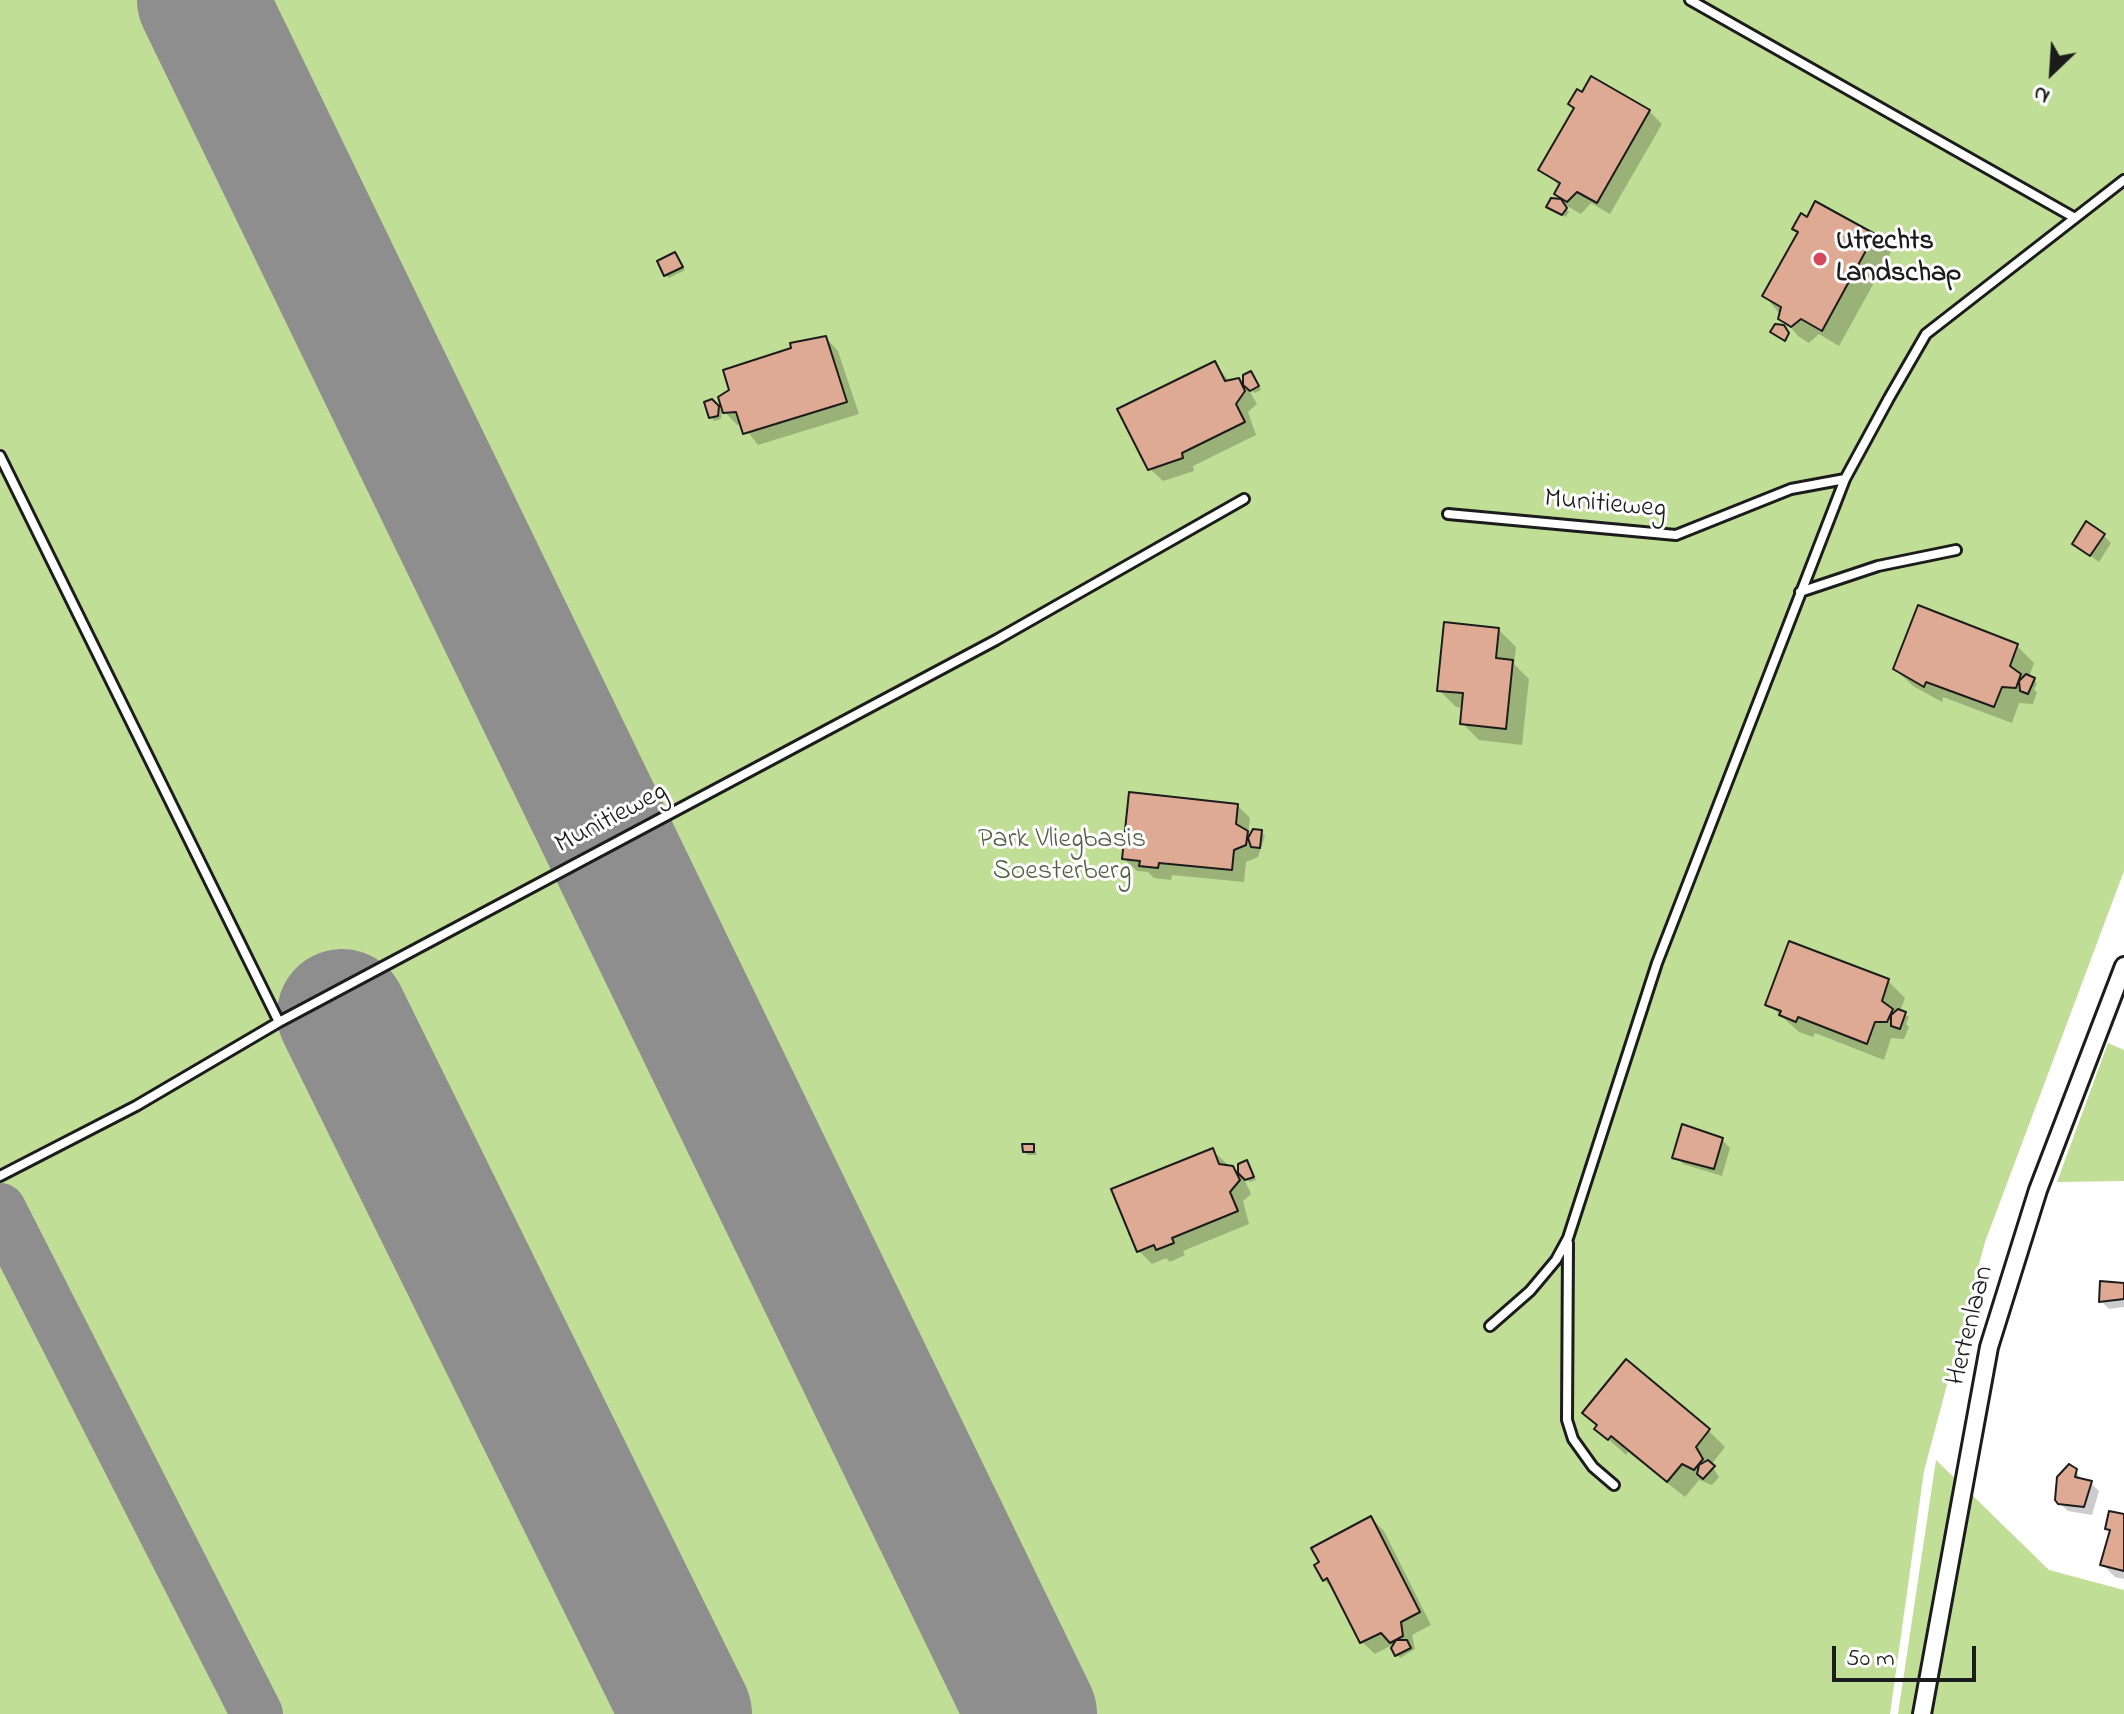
<!DOCTYPE html>
<style>
body{margin:0}
#map{position:relative;width:2124px;height:1714px;overflow:hidden;background:#fff;font-family:"Indie Flower",sans-serif}
canvas{display:block}
.north{position:absolute;left:2012px;top:32px;width:80px;height:80px;-webkit-text-stroke:6px #fff;paint-order:stroke;rotate:205deg;font-size:22px;font-weight:700;line-height:32px;text-align:center;color:#1c1c1c}
.north::after{content:'';display:block;margin:auto;width:28px;height:36px;background:#1c1c1c;clip-path:polygon(50% 0,100% 100%,50% 72%,0 100%)}
.scale{position:absolute;left:1832px;top:1646px;width:144px;height:36px;box-sizing:border-box;border:4px solid #1c1c1c;border-top:0;padding-left:10px;font-size:24px;line-height:28px;white-space:nowrap;color:#1c1c1c;-webkit-text-stroke:6px #fff;paint-order:stroke}
</style>
<div id="map">
<canvas width="2124" height="1714"></canvas>
<div class="north">N</div>
<div class="scale">50 m</div>
</div>
<script>
const context = document.querySelector('canvas').getContext('2d');
context.lineJoin = 'round';
function fillPath(path, color) { context.fillStyle = color; context.fill(path, 'evenodd'); }
const poly = rows => new Path2D(rows.map(r => 'M' + r).join(''));
function strokePath(path, color, width, dash) { context.strokeStyle = color; context.lineWidth = width; context.lineCap = dash ? 'butt' : 'round'; context.setLineDash(dash || []); context.stroke(path); }
function drawText(font, color, halo, rows, align = 'center') {
  context.font = font + ' "Indie Flower",sans-serif'; context.lineWidth = 6; context.setLineDash([]); context.textBaseline = 'middle'; context.strokeStyle = halo; context.fillStyle = color; for (const [text, x, y, turn = 0] of rows) {
    context.save(); context.translate(x, y); context.rotate((+turn || 0) * Math.PI / 180); context.textAlign = isNaN(turn) ? turn : align; if (halo) context.strokeText(text, 0, 0); context.fillText(text, 0, 0); context.restore();
  }
}
const green = poly([
 [0,0,2124,0,2124,871,1985,1242,1924,1471,1890,1714,0,1714],
 [2108,1043,2124,1050,2124,1181,2057,1182],
 [1936,1460,2049,1570,2124,1590,2124,1714,1898,1714]
]);
const shadow = poly([
 [1649,111,1662,124,1610,214,1591,203,1581,214,1562,203,1569,212,1566,217,1552,210,1552,201,1564,201,1556,194,1561,187,1541,170],
 [1795,229,1874,236,1891,252,1839,346,1819,334,1809,343,1798,336,1764,295,1799,234],
 [675,254,685,270,669,278,666,275],
 [826,338,838,351,859,414,758,445,742,424,737,425,725,412,732,391],
 [1215,364,1230,382,1238,380,1245,387,1245,376,1254,376,1261,390,1255,393,1248,388,1257,404,1248,412,1256,435,1193,466,1194,471,1163,481,1150,469],
 [712,401,722,411,721,419,714,421,711,417],
 [2103,535,2111,543,2099,562,2075,544],
 [1499,630,1516,647,1514,664,1529,679,1522,745,1479,740,1462,723,1463,708,1456,707,1439,690],
 [2017,646,2034,663,2029,677,2037,683,2034,690,2037,692,2033,704,2019,703,2012,723,1943,697,1942,702,1913,686,1895,669],
 [1237,805,1250,818,1248,834,1251,836,1261,832,1265,836,1258,857,1246,862,1244,882,1172,875,1171,880,1154,878,1148,872,1137,871,1124,859],
 [1888,981,1905,998,1900,1012,1909,1017,1906,1024,1909,1027,1904,1039,1891,1038,1884,1060,1815,1033,1813,1037,1799,1032,1768,1004],
 [1722,1140,1730,1148,1722,1176,1683,1164,1675,1156],
 [1033,1146,1037,1155,1028,1155,1024,1151],
 [1212,1150,1240,1176,1240,1165,1246,1162,1250,1166,1256,1180,1250,1182,1242,1175,1251,1194,1243,1201,1249,1224,1183,1251,1185,1255,1170,1262,1166,1258,1152,1264,1139,1251],
 [2124,1285,2124,1307,2109,1309,2101,1301],
 [1597,1429,1708,1430,1725,1447,1711,1465,1719,1477,1712,1485,1699,1480,1685,1497,1628,1452,1626,1455],
 [2074,1467,2082,1481,2091,1483,2099,1491,2092,1515,2068,1511,2060,1503],
 [2124,1517,2124,1579,2115,1577,2102,1564,2111,1533,2107,1529],
 [1371,1518,1384,1531,1431,1625,1412,1635,1415,1649,1400,1658,1392,1645,1375,1654,1362,1642,1337,1593,1324,1580,1322,1563]
]);
const taxiway = poly([
 [0,1209,257,1714]
]);
const runway = poly([
 [202,0,1032,1714],
 [342,1014,687,1714]
]);
const building = poly([
 [1591,76,1650,110,1597,203,1577,192,1567,202,1554,194,1560,183,1538,170,1574,108,1568,104,1577,89,1582,92,1591,76],
 [1551,198,1561,199,1567,208,1562,215,1546,207,1551,198],
 [1815,201,1875,234,1822,331,1801,319,1791,327,1785,323,1778,319,1781,307,1762,296,1798,232,1792,229,1801,213,1807,217,1815,201],
 [675,252,683,267,664,276,657,261,675,252],
 [1775,324,1784,325,1789,333,1785,341,1770,332,1775,324],
 [826,336,847,402,743,434,736,412,723,413,718,397,729,390,723,370,791,348,790,343,826,336],
 [1215,361,1225,381,1239,378,1245,391,1236,404,1245,422,1182,453,1183,458,1148,470,1117,409,1215,361],
 [1251,371,1259,386,1250,391,1243,385,1243,375,1251,371],
 [712,399,719,406,718,416,709,418,704,402,712,399],
 [2086,521,2105,534,2090,556,2072,544,2086,521],
 [1918,605,2018,644,2010,666,2021,674,2016,688,2002,687,1994,707,1926,682,1924,687,1893,669,1918,605],
 [1444,622,1499,628,1496,658,1513,660,1506,729,1460,724,1463,693,1437,691,1444,622],
 [2026,674,2035,678,2028,694,2020,691,2019,681,2026,674],
 [1129,792,1238,804,1236,824,1248,831,1246,845,1234,850,1232,870,1159,863,1158,868,1139,866,1140,861,1122,859,1129,792],
 [1253,829,1262,830,1260,848,1251,847,1248,838,1253,829],
 [1789,941,1889,979,1882,1001,1893,1009,1887,1022,1875,1022,1867,1044,1798,1017,1796,1022,1779,1015,1781,1011,1765,1005,1789,941],
 [1898,1009,1906,1012,1900,1029,1891,1026,1891,1015,1898,1009],
 [1682,1124,1723,1138,1714,1169,1672,1158,1682,1124],
 [1022,1144,1034,1144,1034,1152,1023,1152,1022,1144],
 [1213,1148,1219,1164,1233,1166,1240,1180,1230,1192,1238,1211,1172,1238,1174,1243,1156,1250,1154,1245,1137,1252,1111,1189,1213,1148],
 [1247,1160,1254,1177,1245,1180,1238,1173,1238,1164,1247,1160],
 [2100,1281,2124,1283,2124,1299,2099,1302,2100,1281],
 [1626,1359,1710,1429,1696,1447,1703,1459,1694,1470,1682,1464,1667,1482,1611,1436,1608,1440,1594,1429,1597,1425,1582,1413,1626,1359],
 [1708,1460,1715,1466,1703,1479,1697,1474,1699,1465,1708,1460],
 [2069,1464,2077,1469,2075,1477,2092,1481,2084,1507,2058,1504,2055,1500,2057,1477,2069,1464],
 [2109,1511,2124,1514,2124,1571,2100,1565,2110,1530,2105,1529,2109,1511],
 [1371,1516,1420,1612,1401,1622,1403,1636,1390,1643,1381,1633,1360,1643,1327,1578,1323,1581,1314,1565,1319,1562,1311,1548,1371,1516],
 [1396,1640,1407,1640,1411,1648,1395,1656,1391,1648,1396,1640]
]);
const lane = poly([
 [1690,0,2075,218],
 [0,456,279,1022],
 [1448,514,1676,535,1791,489,1845,479],
 [1800,592,1878,566,1956,550],
 [0,1176,136,1106,279,1022,996,640,1244,499],
 [1568,1243,1567,1420,1573,1439,1593,1467,1614,1485],
 [1490,1326,1530,1291,1556,1260,1568,1238,1657,963,1845,479,1889,398,1926,334,2124,180]
]);
const street = poly([
 [1922,1714,1989,1347,2038,1190,2124,966]
]);
const markers = [
 [1820,259,8,"#d1495b"]
];
const poiNames = [
 ["Utrechts",1836,243],
 ["Landschap",1836,275]
];
const streetNames = [
 ["Munitieweg",1605,506,5],
 ["Munitieweg",612,820,-28],
 ["Hertenlaan",1972,1326,-76]
];
const parkNames = [
 ["Park Vliegbasis",1062,841],
 ["Soesterberg",1062,873]
];
fillPath(green, '#c1de96');
fillPath(shadow, '#0003');
strokePath(taxiway, '#8e8e8e', 52);
strokePath(runway, '#8e8e8e', 130);
fillPath(building, '#dfaa94');
strokePath(building, '#1c1c1c', 2);
strokePath(lane, '#1c1c1c', 14);
strokePath(street, '#1c1c1c', 22);
strokePath(lane, '#fff', 8);
strokePath(street, '#fff', 16);
for (const [x, y, r, color] of markers) { const dot = new Path2D(); dot.arc(x, y, r, 0, 2 * Math.PI); context.fillStyle = color; context.fill(dot); strokePath(dot, '#fff', 3); }
drawText('bold 28px', '#1c1c1c', '#fff', poiNames, 'left');
drawText('28px', '#1c1c1c', '#fff', streetNames);
drawText('28px', '#566047', '#fff', parkNames);
</script>
